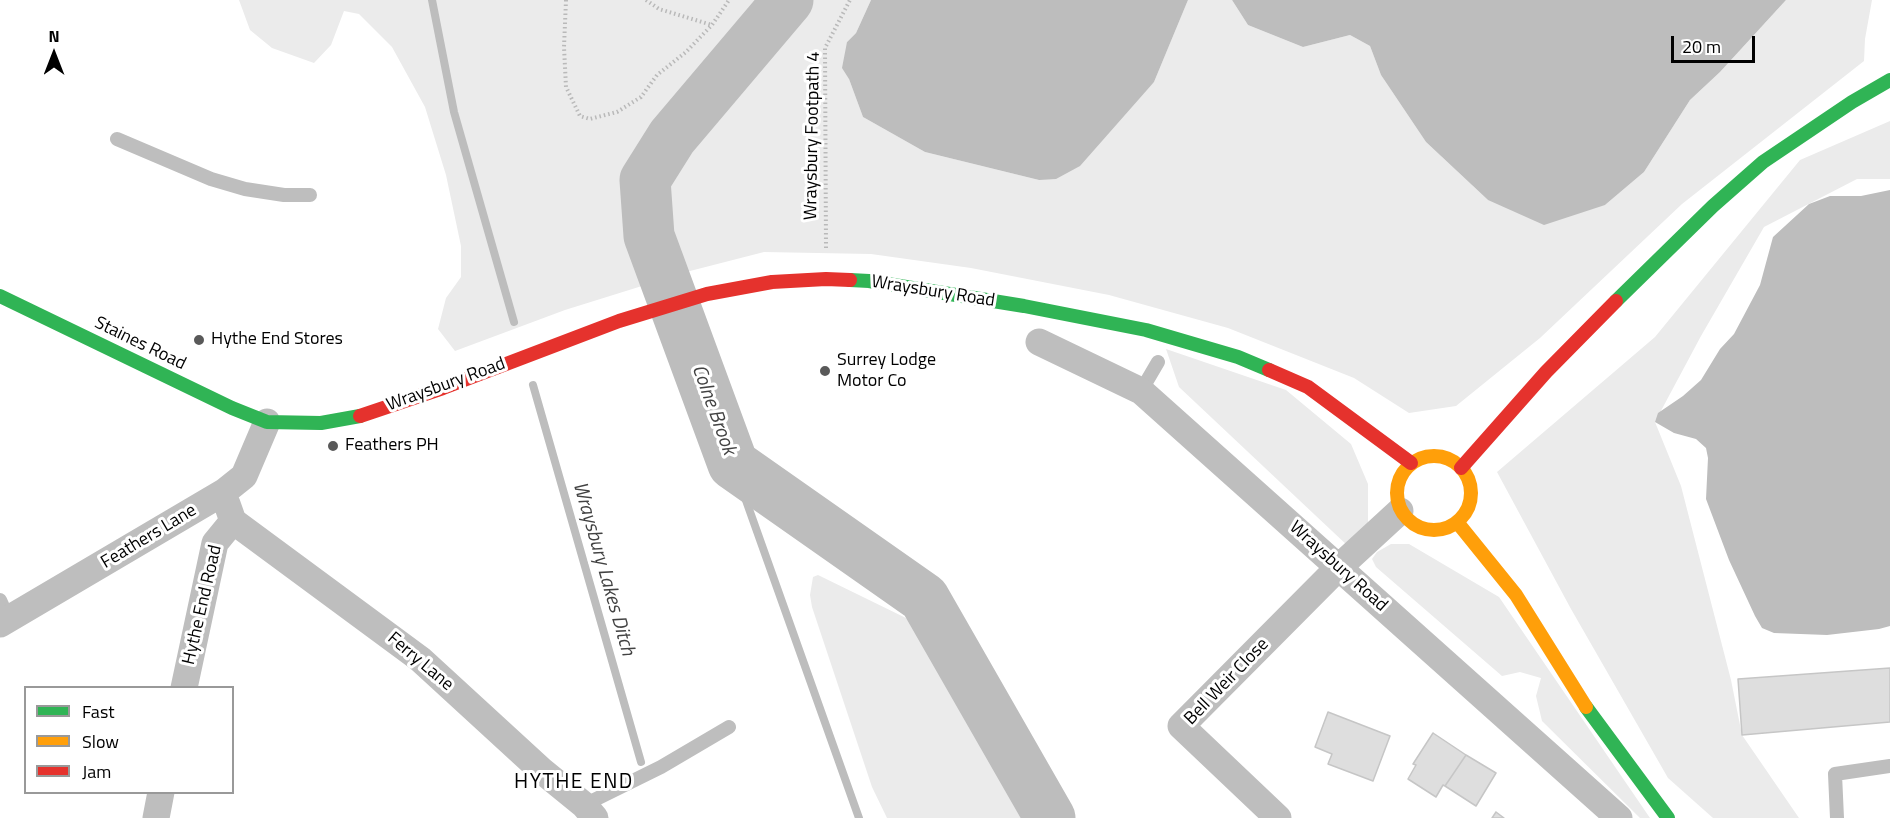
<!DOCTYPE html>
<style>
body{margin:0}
#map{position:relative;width:1890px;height:818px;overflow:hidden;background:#fff;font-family:"Titillium Web",sans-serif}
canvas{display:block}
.legend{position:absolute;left:24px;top:686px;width:210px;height:108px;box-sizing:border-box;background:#fff;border:2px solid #999;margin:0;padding:8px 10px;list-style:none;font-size:18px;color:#000}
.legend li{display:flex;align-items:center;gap:12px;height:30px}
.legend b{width:30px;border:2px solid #999}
.north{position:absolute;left:24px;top:24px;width:60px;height:60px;-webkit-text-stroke:4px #fff;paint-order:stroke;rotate:0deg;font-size:16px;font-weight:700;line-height:24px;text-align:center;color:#000}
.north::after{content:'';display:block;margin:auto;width:21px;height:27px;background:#000;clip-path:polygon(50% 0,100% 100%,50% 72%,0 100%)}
.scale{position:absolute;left:1671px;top:36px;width:84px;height:27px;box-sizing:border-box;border:3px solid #000;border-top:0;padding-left:8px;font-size:18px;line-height:21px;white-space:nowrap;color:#000;-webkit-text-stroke:4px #fff;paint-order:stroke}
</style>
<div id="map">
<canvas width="1890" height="818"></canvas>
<ul class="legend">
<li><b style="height:8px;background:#30b455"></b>Fast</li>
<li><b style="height:8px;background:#ff9f0a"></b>Slow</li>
<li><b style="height:8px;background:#e5322d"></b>Jam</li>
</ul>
<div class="north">N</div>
<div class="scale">20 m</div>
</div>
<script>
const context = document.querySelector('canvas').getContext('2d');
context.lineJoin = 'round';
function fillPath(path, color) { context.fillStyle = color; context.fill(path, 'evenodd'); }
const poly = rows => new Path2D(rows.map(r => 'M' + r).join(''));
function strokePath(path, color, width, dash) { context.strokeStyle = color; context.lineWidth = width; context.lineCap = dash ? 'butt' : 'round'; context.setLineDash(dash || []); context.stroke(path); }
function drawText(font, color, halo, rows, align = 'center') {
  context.font = font + ' "Titillium Web",sans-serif'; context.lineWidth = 6; context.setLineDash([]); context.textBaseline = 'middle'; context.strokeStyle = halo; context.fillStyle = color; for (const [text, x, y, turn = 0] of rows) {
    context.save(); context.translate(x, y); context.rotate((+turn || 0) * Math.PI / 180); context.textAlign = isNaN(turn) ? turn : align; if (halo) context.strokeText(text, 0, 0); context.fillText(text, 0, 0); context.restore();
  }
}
const green = poly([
 [239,0,871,0,856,33,847,42,849,79,863,117,925,152,1039,180,1154,82,1188,0,1232,0,1248,25,1303,47,1350,35,1370,46,1381,75,1426,142,1488,200,1605,205,1644,172,1690,100,1720,72,1786,0,1872,0,1865,39,1864,61,1682,204,1540,338,1456,406,1409,413,1354,378,1228,328,1109,295,971,268,871,254,764,252,690,271,565,310,455,351,438,329,446,298,461,277,461,246,446,175,425,107,392,47,359,14,344,11,331,45,314,63,272,48,250,30],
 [1890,121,1890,179,1857,179,1764,227,1701,336,1655,422,1681,486,1731,680,1742,735,1799,818,1713,818,1668,778,1571,609,1497,472,1655,337,1800,160],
 [1166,349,1286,390,1351,444,1368,484,1368,523,1349,547,1179,387],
 [1391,544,1409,544,1499,597,1650,818,1640,818,1542,721,1536,696,1541,678,1520,672,1502,676,1376,567,1372,559,1377,552],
 [818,575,908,619,933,636,956,659,972,682,1040,818,887,818,872,787,812,607,810,595,813,577]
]);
const water = poly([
 [871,0,1188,0,1154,82,1080,166,1056,179,1039,180,925,152,863,117,849,79,842,68,847,42,856,33],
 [1232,0,1786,0,1720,72,1690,100,1644,172,1605,205,1544,225,1488,200,1426,142,1381,75,1370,46,1350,35,1303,47,1248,25],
 [1890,190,1890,626,1879,629,1827,635,1774,633,1762,628,1755,616,1729,560,1706,499,1708,458,1706,448,1696,439,1674,433,1655,422,1658,413,1683,396,1701,380,1720,349,1734,334,1760,285,1773,237,1809,204,1830,196,1861,196]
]);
const stream = poly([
 [432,0,454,112,514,322],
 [533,385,641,762],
 [733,464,859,818]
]);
const river = poly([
 [788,0,672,137,645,180,649,236,733,464,924,598,1050,818]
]);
const building = poly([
 [1890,668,1890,722,1742,735,1738,679,1890,668],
 [1328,712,1390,736,1373,781,1328,764,1332,754,1315,747,1328,712],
 [1433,733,1466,755,1445,786,1443,785,1436,797,1408,779,1416,765,1413,764,1433,733],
 [1466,755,1496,773,1476,806,1445,786,1466,755],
 [1496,812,1504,818,1492,818,1496,812]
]);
const path = poly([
 [566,0,564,47,566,87,580,116,590,119,617,112,641,97,657,75,686,52,712,25,729,0],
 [646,0,659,9,712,25],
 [826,248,825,48,850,0]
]);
const lane = poly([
 [117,139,211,179,245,189,284,195,310,195],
 [1141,391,1158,362],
 [0,600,9,620],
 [584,805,661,767,729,727],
 [1837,818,1835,774,1890,766]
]);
const street = poly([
 [1039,342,1141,391,1619,818],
 [233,521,420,659,541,770,584,805,595,818],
 [0,624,224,492,244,476,267,422],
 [184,688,215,543,233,521,227,504],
 [156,818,161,792],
 [1278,818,1181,726,1338,568,1400,511]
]);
const fast = poly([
 [850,280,869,281,1024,306,1146,330,1238,357,1269,370],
 [0,296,232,408,267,422,321,423,360,416],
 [1616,301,1713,206,1763,162,1852,102,1890,80],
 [1586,707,1668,818]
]);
const slow = poly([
 '1397 493a37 37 0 1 1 74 0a37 37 0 1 1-74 0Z',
 [1457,522,1516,595,1586,707]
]);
const jam = poly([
 [1269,370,1308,387,1411,463],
 [360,416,443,388,619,321,707,294,772,282,826,279,850,280],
 [1461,468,1546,372,1616,301]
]);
const markers = [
 [199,340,6,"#595959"],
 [825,371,6,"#595959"],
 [333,446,6,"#595959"]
];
const streetNames = [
 ["Wraysbury Footpath 4",813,136,-89],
 ["Wraysbury Road",933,292,9],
 ["Staines Road",140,344,26],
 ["Wraysbury Road",446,385,-20],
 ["Feathers Lane",149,537,-31],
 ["Wraysbury Road",1338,567,42],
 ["Hythe End Road",203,605,-77],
 ["Ferry Lane",420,662,40],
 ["Bell Weir Close",1227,682,-46]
];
const poiNames = [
 ["Hythe End Stores",211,340],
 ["Surrey Lodge",837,361],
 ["Motor Co",837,382],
 ["Feathers PH",345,446]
];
const waterNames = [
 ["Colne Brook",713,410,70],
 ["Wraysbury Lakes Ditch",603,569,74]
];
const quarterNames = [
 ["HYTHE END",574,783]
];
fillPath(green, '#ebebeb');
fillPath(water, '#bdbdbd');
strokePath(stream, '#bdbdbd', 8);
strokePath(river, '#bdbdbd', 51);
fillPath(building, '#dedede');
strokePath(building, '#c6c6c6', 1.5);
strokePath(path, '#b9b9b9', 4, [1.5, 3]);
strokePath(lane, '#bebebe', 14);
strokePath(street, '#bebebe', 27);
strokePath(fast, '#30b455', 14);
strokePath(slow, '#ff9f0a', 14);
strokePath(jam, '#e5322d', 14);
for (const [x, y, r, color] of markers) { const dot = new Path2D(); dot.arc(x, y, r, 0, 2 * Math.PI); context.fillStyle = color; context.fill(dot); strokePath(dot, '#fff', 2); }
drawText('18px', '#000', '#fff', streetNames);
drawText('18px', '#000', '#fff', poiNames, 'left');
drawText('italic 20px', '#424242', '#fff', waterNames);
context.letterSpacing = '1.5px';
drawText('21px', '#000', '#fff', quarterNames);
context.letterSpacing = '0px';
</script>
